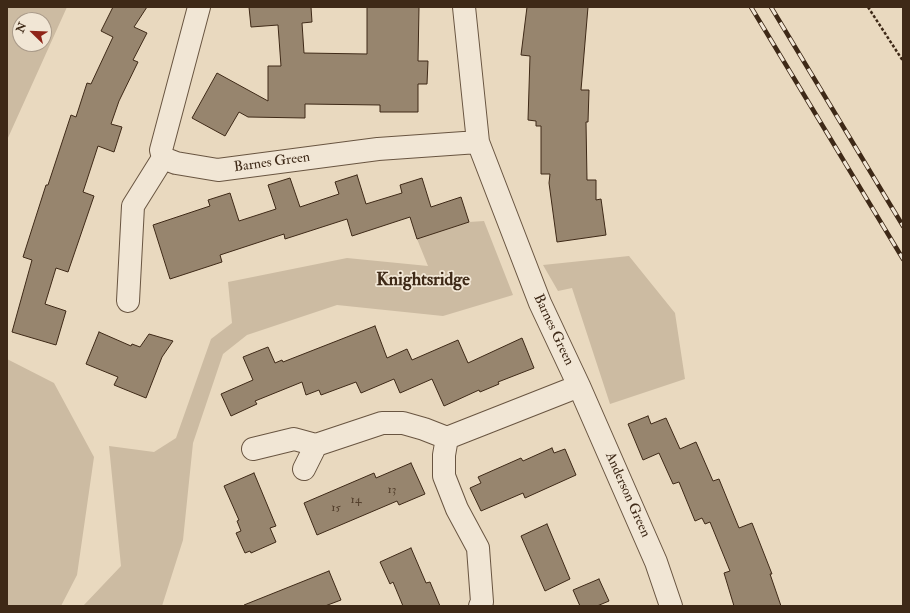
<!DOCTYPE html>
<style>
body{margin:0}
#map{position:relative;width:910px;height:613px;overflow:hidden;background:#e9d9bf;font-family:"IM FELL Double Pica",serif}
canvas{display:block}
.frame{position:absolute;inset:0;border:8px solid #3e2917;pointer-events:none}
.north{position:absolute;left:12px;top:12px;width:40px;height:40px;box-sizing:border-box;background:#f1e6d5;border:1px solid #a99a89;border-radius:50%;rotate:293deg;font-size:11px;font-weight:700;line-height:16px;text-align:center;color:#3e2917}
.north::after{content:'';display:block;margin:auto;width:14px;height:18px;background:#8f2418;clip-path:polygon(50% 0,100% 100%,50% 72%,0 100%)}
</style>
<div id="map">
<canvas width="910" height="613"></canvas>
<div class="frame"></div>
<div class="north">N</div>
</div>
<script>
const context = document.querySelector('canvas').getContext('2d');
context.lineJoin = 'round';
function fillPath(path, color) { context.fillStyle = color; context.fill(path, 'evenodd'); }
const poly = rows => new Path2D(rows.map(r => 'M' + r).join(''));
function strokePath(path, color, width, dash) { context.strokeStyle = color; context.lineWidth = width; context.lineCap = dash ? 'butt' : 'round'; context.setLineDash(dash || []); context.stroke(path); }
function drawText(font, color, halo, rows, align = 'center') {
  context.font = font + ' "IM FELL Double Pica",serif'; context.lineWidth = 3.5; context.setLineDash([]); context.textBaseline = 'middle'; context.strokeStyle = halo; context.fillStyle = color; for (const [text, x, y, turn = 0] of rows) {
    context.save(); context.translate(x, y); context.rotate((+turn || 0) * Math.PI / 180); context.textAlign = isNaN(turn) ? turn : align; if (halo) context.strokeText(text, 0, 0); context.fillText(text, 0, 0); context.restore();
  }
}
const green = poly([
 [7,7,67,7,7,140],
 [20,20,44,20,44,44,20,44],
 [484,221,513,295,443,316,337,305,247,335,223,354,193,443,183,540,162,606,83,606,121,566,109,446,154,452,176,438,211,339,232,323,228,282,347,258,428,266,417,239,469,222],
 [629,256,675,313,685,379,610,404,572,288,558,291,543,265],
 [7,359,54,383,94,457,77,575,61,606,7,606]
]);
const building = poly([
 [113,7,147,7,134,27,147,33,133,60,138,62,119,101,111,124,122,127,114,152,98,146,83,192,94,196,68,272,56,268,45,304,66,311,56,345,12,332,32,260,23,257,46,185,48,185,71,115,76,117,87,83,91,84,113,37,101,31,113,7],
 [249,7,311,7,312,22,302,23,304,53,367,54,367,7,419,7,418,61,428,61,427,84,418,84,418,112,380,112,380,105,305,104,305,118,248,117,239,112,225,136,192,118,217,73,268,101,268,66,281,66,278,25,251,27,249,7],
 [527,7,588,7,581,90,589,90,588,122,586,122,587,180,596,180,596,200,601,199,606,235,557,242,549,183,550,174,541,174,541,126,536,126,536,121,528,120,530,56,521,55,527,7],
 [357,175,366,204,402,193,400,185,422,178,431,207,461,197,469,222,417,239,410,217,352,236,347,219,285,239,284,234,220,255,222,262,170,279,153,225,210,206,208,200,230,193,239,221,276,209,268,185,290,178,300,207,339,194,335,182,357,175],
 [375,326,387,358,407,349,412,360,458,340,468,363,522,338,534,368,498,382,499,384,480,392,479,390,444,406,432,379,400,393,394,379,361,393,356,382,321,395,319,390,306,395,302,382,255,401,257,404,231,416,221,394,253,380,243,357,268,347,275,363,282,360,283,362,375,326],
 [99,332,131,346,132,344,140,347,149,334,173,341,162,357,146,398,114,385,118,377,86,364,99,332],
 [648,416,651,424,666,418,680,449,696,442,713,481,719,479,739,528,752,523,772,574,770,574,781,606,734,606,724,573,730,571,710,522,705,524,702,518,695,521,679,482,673,484,659,453,643,460,628,424,648,416],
 [552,448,554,453,565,449,576,475,525,498,523,493,481,511,470,488,481,483,478,477,521,458,523,461,552,448],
 [411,463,425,494,399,505,397,501,317,535,304,503,374,473,376,478,411,463],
 [254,473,276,526,270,528,276,542,251,553,250,551,245,553,236,533,241,531,237,521,239,520,224,486,254,473],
 [547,524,570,579,545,591,521,536,547,524],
 [411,548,426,583,430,582,440,606,403,606,393,582,390,584,380,562,411,548],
 [329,571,341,600,325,606,244,606,244,605,329,571],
 [599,579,609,601,597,606,580,606,573,590,599,579]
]);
const path = poly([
 [868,7,903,61]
]);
const minor = poly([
 [464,7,478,142,540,303,579,386,656,562,671,606],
 [163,158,176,163,218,170,378,149,478,142],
 [128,301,133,206,163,158,161,150,199,7],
 [447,438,444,455,444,476,457,509,478,548,482,602,480,606],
 [253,449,294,439,316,445],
 [304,469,316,445,382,423,403,423,424,429,447,438,579,386]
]);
const rail = poly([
 [751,7,903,259],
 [771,7,903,226]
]);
const numberNames = [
 ["13",392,490],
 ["14",356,500],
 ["15",336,508]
];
const streetNames = [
 ["Barnes Green",272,163,-8],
 ["Barnes Green",553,330,65],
 ["Anderson Green",627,495,66]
];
const districtNames = [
 ["Knightsridge",423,281]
];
fillPath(green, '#ccbba2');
fillPath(building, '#97856e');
strokePath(building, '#3e2917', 1);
strokePath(minor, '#695541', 24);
strokePath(path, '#3e2917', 2.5, [3, 2]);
strokePath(minor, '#f1e6d5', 22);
strokePath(rail, '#3e2917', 4.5);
strokePath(rail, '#f1e6d5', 3, [9]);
drawText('12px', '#54402d', null, numberNames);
drawText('14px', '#3e2917', '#f1e6d5', streetNames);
drawText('bold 18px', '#3e2917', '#f1e6d5', districtNames);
</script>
